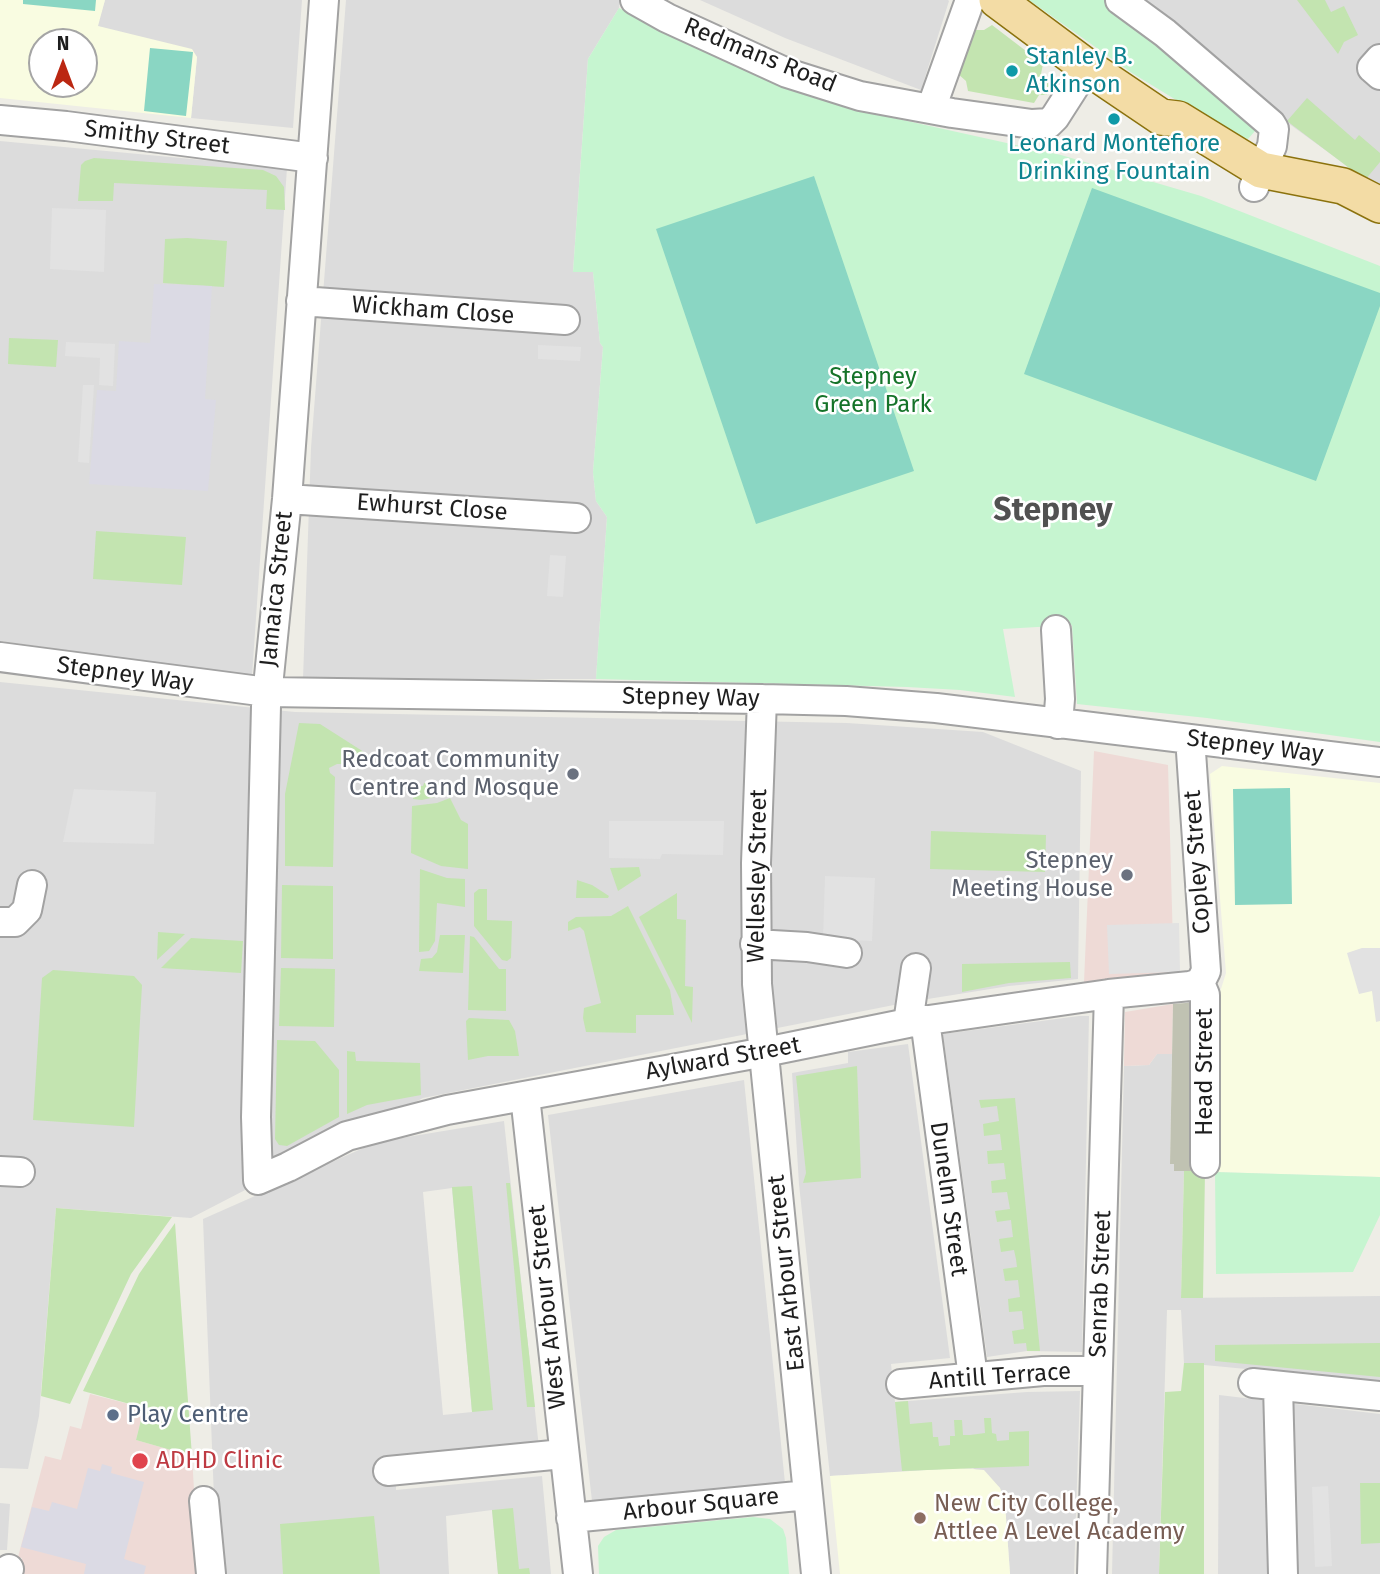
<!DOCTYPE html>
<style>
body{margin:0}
#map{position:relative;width:1380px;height:1574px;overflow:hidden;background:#eeede6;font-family:"Fira Sans",sans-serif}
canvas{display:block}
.north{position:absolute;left:28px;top:28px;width:70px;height:70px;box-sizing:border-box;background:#fff;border:2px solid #a5a5a5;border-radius:50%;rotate:0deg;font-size:19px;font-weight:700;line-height:28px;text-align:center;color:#1e1e1e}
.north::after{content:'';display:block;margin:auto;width:24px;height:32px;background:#bb2712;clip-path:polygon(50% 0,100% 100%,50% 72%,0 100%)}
</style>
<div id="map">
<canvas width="1380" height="1574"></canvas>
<div class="north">N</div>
</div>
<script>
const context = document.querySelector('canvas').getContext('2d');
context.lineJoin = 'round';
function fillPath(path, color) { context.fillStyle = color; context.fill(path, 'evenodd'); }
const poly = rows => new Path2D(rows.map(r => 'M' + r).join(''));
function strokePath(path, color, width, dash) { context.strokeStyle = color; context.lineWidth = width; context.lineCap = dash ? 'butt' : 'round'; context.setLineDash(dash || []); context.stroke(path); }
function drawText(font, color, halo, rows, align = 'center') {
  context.font = font + ' "Fira Sans",sans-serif'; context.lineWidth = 5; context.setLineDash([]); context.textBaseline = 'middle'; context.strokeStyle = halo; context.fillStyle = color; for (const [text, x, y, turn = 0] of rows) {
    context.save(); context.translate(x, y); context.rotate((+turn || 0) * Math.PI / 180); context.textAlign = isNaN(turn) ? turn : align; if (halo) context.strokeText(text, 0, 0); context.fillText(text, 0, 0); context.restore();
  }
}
const residential = poly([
 [105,0,302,0,293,128,191,118,197,57,97,26],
 [346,0,620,0,619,8,588,59,573,271,593,272,600,343,603,347,593,472,596,501,607,517,596,679,303,679,311,448],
 [700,0,948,0,949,1,921,90,785,38],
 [1134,0,1380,0,1380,190,1262,104],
 [0,141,287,168,252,676,0,641],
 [0,682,295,712,847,723,983,732,1081,771,1078,979,1009,986,909,1002,423,1098,191,1218,56,1208,39,1416,28,1469,0,1468],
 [1079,1016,1089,1016,1082,1352,1027,1351,987,1357,943,1034],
 [908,1044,950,1358,891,1364,895,1402,1027,1392,1080,1391,1074,1574,1010,1574,1005,1504,1000,1488,973,1468,830,1476,799,1184,792,1073,848,1063,848,1052],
 [1157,1054,1172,1054,1170,1164,1174,1164,1174,1171,1184,1171,1181,1298,1380,1296,1380,1382,1184,1363,1181,1310,1167,1310,1159,1574,1112,1574,1124,1066,1149,1065],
 [744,1080,785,1483,592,1501,548,1115],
 [504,1121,539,1448,396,1462,396,1490,542,1476,551,1574,498,1574,492,1510,446,1516,449,1574,217,1574,203,1219,377,1142],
 [452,1188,472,1412,443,1415,423,1192],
 [1219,1395,1380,1414,1380,1574,1218,1574],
 [0,1503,10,1504,7,1550,0,1550]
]);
const commercial = poly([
 [1094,751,1168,765,1174,980,1084,982],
 [1173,1004,1172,1054,1157,1054,1149,1065,1124,1066,1125,1012],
 [90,1394,144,1408,136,1440,192,1456,199,1574,17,1574,22,1558,18,1557,45,1456,61,1460,70,1426,81,1429]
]);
const education = poly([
 [0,0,105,0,98,26,192,49,197,57,191,118,0,98],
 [42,42,84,42,84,84,42,84],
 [1222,766,1380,783,1380,1177,1215,1172,1216,1005,1226,973,1210,774],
 [959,1468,984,1470,1000,1488,1005,1504,1010,1574,840,1574,830,1476]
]);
const construction = poly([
 [1198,1002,1193,1171,1174,1171,1174,1164,1170,1164,1173,1004]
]);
const grass = poly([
 [1297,0,1325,0,1331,12,1344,6,1358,35,1344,42,1338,54],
 [992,25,1043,64,1041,74,1050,81,1047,95,1039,95,1034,103,968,91,966,81,958,74,974,30,984,30],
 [1307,98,1355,140,1359,135,1380,153,1380,162,1365,180,1287,121],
 [94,158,263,170,276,176,284,187,285,210,266,209,267,190,114,183,113,201,78,201,81,165,85,161],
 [187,238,227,241,224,287,163,283,165,239],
 [9,338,58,340,56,367,8,364],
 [96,531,186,537,182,585,93,579],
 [299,723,320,724,367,754,367,764,337,764,329,768,330,773,335,777,333,867,285,866,285,794],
 [424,783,452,783,450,789,439,796,422,800,413,799,413,786,423,786],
 [450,798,461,820,468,824,468,869,441,866,411,853,412,806,437,803],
 [931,831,1046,835,1045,872,930,869],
 [639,867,641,876,618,891,610,868],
 [420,869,447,878,465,879,465,907,437,903,435,941,429,951,419,952],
 [577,880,592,885,609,896,608,898,576,898],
 [282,885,333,886,333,959,281,958],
 [479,889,487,889,487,920,512,921,511,958,507,961,502,960,474,926,474,893],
 [677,893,677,919,686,920,685,986,693,987,692,1023,639,917],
 [628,906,670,990,674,1015,636,1015,636,1033,586,1032,583,1018,584,1008,601,1003,584,931,580,927,568,931,568,922,576,917,611,916],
 [158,932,185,934,157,960],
 [440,935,465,935,463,973,419,971,421,959,432,958,437,952],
 [470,936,474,937,499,969,506,969,506,1011,468,1010],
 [191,938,243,941,241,973,161,968],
 [1070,962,1071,978,1009,983,962,992,962,964],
 [281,968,335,969,334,1027,279,1026],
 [53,970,134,976,142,985,134,1127,33,1120,42,978],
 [469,1018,509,1020,515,1031,519,1056,488,1056,468,1060,466,1021],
 [277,1040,315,1041,339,1070,339,1117,287,1146,279,1145,275,1139],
 [347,1051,355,1052,356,1061,420,1063,421,1095,367,1105,347,1114],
 [857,1066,861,1178,803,1183,806,1173,796,1076],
 [1015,1098,1040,1351,1027,1351,1026,1343,1014,1344,1012,1331,1024,1329,1022,1311,1009,1312,1008,1299,1020,1297,1018,1280,1005,1281,1003,1269,1017,1267,1016,1259,1014,1250,1001,1252,999,1239,1013,1237,1012,1229,1011,1220,997,1222,995,1211,1010,1209,1007,1192,992,1193,991,1181,1006,1179,1004,1163,988,1164,987,1151,1002,1150,1000,1134,984,1136,983,1124,999,1121,997,1106,981,1108,979,1100],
 [1184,1171,1205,1171,1203,1298,1181,1298],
 [506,1183,510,1183,535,1407,527,1407],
 [472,1186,493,1410,472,1412,452,1187],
 [56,1208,172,1217,131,1274,70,1404,41,1396],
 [175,1223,192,1456,136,1440,144,1408,83,1391,139,1274],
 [1380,1343,1380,1377,1215,1361,1215,1345],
 [1184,1363,1204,1363,1204,1574,1159,1574,1165,1392,1181,1391],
 [908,1401,910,1424,932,1422,933,1437,938,1437,939,1446,950,1445,950,1436,955,1436,954,1420,962,1420,963,1435,970,1435,985,1433,984,1418,991,1418,992,1433,996,1434,997,1441,1009,1440,1009,1432,1029,1431,1029,1466,902,1471,895,1402],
 [1360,1483,1380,1483,1380,1543,1361,1544],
 [513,1508,519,1569,529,1568,530,1574,498,1574,492,1510],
 [374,1516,380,1574,283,1574,280,1524]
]);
const park = poly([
 [1029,0,1111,0,1257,127,1255,131,1248,139,1235,136,1132,73],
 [619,8,733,65,790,89,862,111,1061,155,1201,196,1380,266,1380,742,1207,718,1077,704,1072,625,1003,629,1015,697,960,690,907,687,596,679,607,517,596,501,593,472,603,347,600,343,593,272,573,272,588,59],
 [1215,1172,1380,1177,1380,1215,1353,1272,1216,1274],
 [753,1517,770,1519,783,1529,786,1538,789,1574,599,1574,598,1546,604,1537,616,1530]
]);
const pitch = poly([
 [23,0,96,0,95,11,23,4],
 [150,48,193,52,186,116,144,111],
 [814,176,914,471,756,524,656,229],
 [1092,188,1380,293,1380,306,1316,481,1024,374],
 [1290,788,1292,904,1235,905,1233,789]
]);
const parking = poly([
 [52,208,106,210,104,272,50,269],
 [66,342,115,344,113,386,99,385,100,358,65,356],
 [538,345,581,347,580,361,538,359],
 [83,385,94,385,89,463,78,462],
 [550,555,566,556,563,597,547,596],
 [74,789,156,792,154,844,63,842],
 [609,821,724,821,723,855,662,854,660,859,609,858],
 [825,876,875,878,872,941,823,939],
 [1179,923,1180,972,1109,974,1107,925],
 [1362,948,1380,948,1380,1021,1376,1022,1372,991,1359,994,1347,953],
 [1328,1486,1332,1566,1315,1567,1312,1487]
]);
const plaza = poly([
 [154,284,212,286,205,399,216,400,208,491,89,484,97,390,116,391,119,341,150,343],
 [102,1464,112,1467,111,1473,144,1482,124,1559,146,1566,144,1574,84,1574,86,1564,21,1547,32,1507,49,1511,52,1502,77,1509,88,1468,100,1471]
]);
const minor = poly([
 [324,0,287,499,266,706,256,1117,258,1180,288,1167,347,1136,447,1110,765,1052,908,1023,1109,994,1190,986,1200,983],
 [635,0,667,18,787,73,860,96,952,113,1032,124,1049,123,1055,117,1087,67],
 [1120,0,1165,33,1271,124,1274,129,1272,146,1254,187],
 [1380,59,1372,68,1380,75],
 [931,109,970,0],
 [0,120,66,126,313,158],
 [301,301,565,320],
 [287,499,576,518],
 [1056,630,1060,699,1058,724],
 [0,657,267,692,762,699,846,701,936,708,1380,762],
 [762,699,756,863,757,984,816,1574],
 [1193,740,1191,752,1206,971,1200,983],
 [0,922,15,922,27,910,32,885],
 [755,944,807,947,847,953],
 [1200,983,1205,995,1205,1163],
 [925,1020,973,1377],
 [908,1023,916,968],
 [525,1096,578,1574],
 [0,1171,20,1172],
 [1253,1383,1380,1396],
 [901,1384,1043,1371,1098,1371],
 [1278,1386,1283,1574],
 [388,1471,563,1454],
 [204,1501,211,1574],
 [571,1518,808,1495],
 [7,1574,9,1569],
 [1092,1574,1109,994]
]);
const major = poly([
 [997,0,1087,67,1161,117,1178,119,1261,170,1343,186,1380,205]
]);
const markers = [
 [1012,71,7,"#0f9aa8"],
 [1114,119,7,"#0f9aa8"],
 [573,774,7,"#6b7280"],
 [1127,875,7,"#6b7280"],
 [113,1415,7,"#5c6f8a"],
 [140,1461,9,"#e0444e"],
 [920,1518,7,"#8d6e63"]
];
const streetNames = [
 ["Redmans Road",760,56,22],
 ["Smithy Street",157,138,7],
 ["Wickham Close",433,311,4],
 ["Ewhurst Close",432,508,4],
 ["Jamaica Street",277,589,-84],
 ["Stepney Way",125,675,8],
 ["Stepney Way",691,698,1],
 ["Stepney Way",1255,747,7],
 ["Copley Street",1198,862,-94],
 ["Wellesley Street",758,876,-89],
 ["Aylward Street",723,1059,-10],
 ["Head Street",1205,1072,-90],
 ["Dunelm Street",948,1199,82],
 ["East Arbour Street",787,1273,-96],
 ["Senrab Street",1101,1284,-88],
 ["West Arbour Street",548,1307,-96],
 ["Antill Terrace",1000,1377,-4],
 ["Arbour Square",701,1505,-6]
];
const cultureNames = [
 ["Stanley B.",1026,57],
 ["Atkinson",1026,85],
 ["Leonard Montefiore",1114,144,"center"],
 ["Drinking Fountain",1114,172,"center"]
];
const parkNames = [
 ["Stepney",873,377],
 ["Green Park",873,405]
];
const worshipNames = [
 ["Redcoat Community",559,760],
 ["Centre and Mosque",559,788],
 ["Stepney",1113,861],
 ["Meeting House",1113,889]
];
const serviceNames = [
 ["Play Centre",127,1415]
];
const healthNames = [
 ["ADHD Clinic",156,1461]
];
const educationNames = [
 ["New City College,",934,1504],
 ["Attlee A Level Academy",934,1532]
];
const districtNames = [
 ["Stepney",1053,511]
];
fillPath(residential, '#dcdcdc');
fillPath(commercial, '#eedad6');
fillPath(education, '#f9fce1');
fillPath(construction, '#c0c2b2');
fillPath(grass, '#c3e4b0');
fillPath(park, '#c6f5d0');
fillPath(pitch, '#8ad6c3');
fillPath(parking, '#e2e2e2');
fillPath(plaza, '#dbdae4');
strokePath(minor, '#a2a2a2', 32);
strokePath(major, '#8b720d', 38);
strokePath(minor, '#fff', 28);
strokePath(major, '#f3dca5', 35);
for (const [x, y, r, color] of markers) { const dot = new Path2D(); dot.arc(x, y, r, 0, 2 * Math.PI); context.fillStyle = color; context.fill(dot); strokePath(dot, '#fff', 2.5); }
drawText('24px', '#1e1e1e', '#fff', streetNames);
drawText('24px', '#0d838f', '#fff', cultureNames, 'left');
drawText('24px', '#157329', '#fff', parkNames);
drawText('24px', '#5b616d', '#fff', worshipNames, 'right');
drawText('24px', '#4e5e75', '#fff', serviceNames, 'left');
drawText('24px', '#be3a42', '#fff', healthNames, 'left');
drawText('24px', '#785e54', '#fff', educationNames, 'left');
drawText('bold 32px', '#515151', '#fff', districtNames);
</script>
